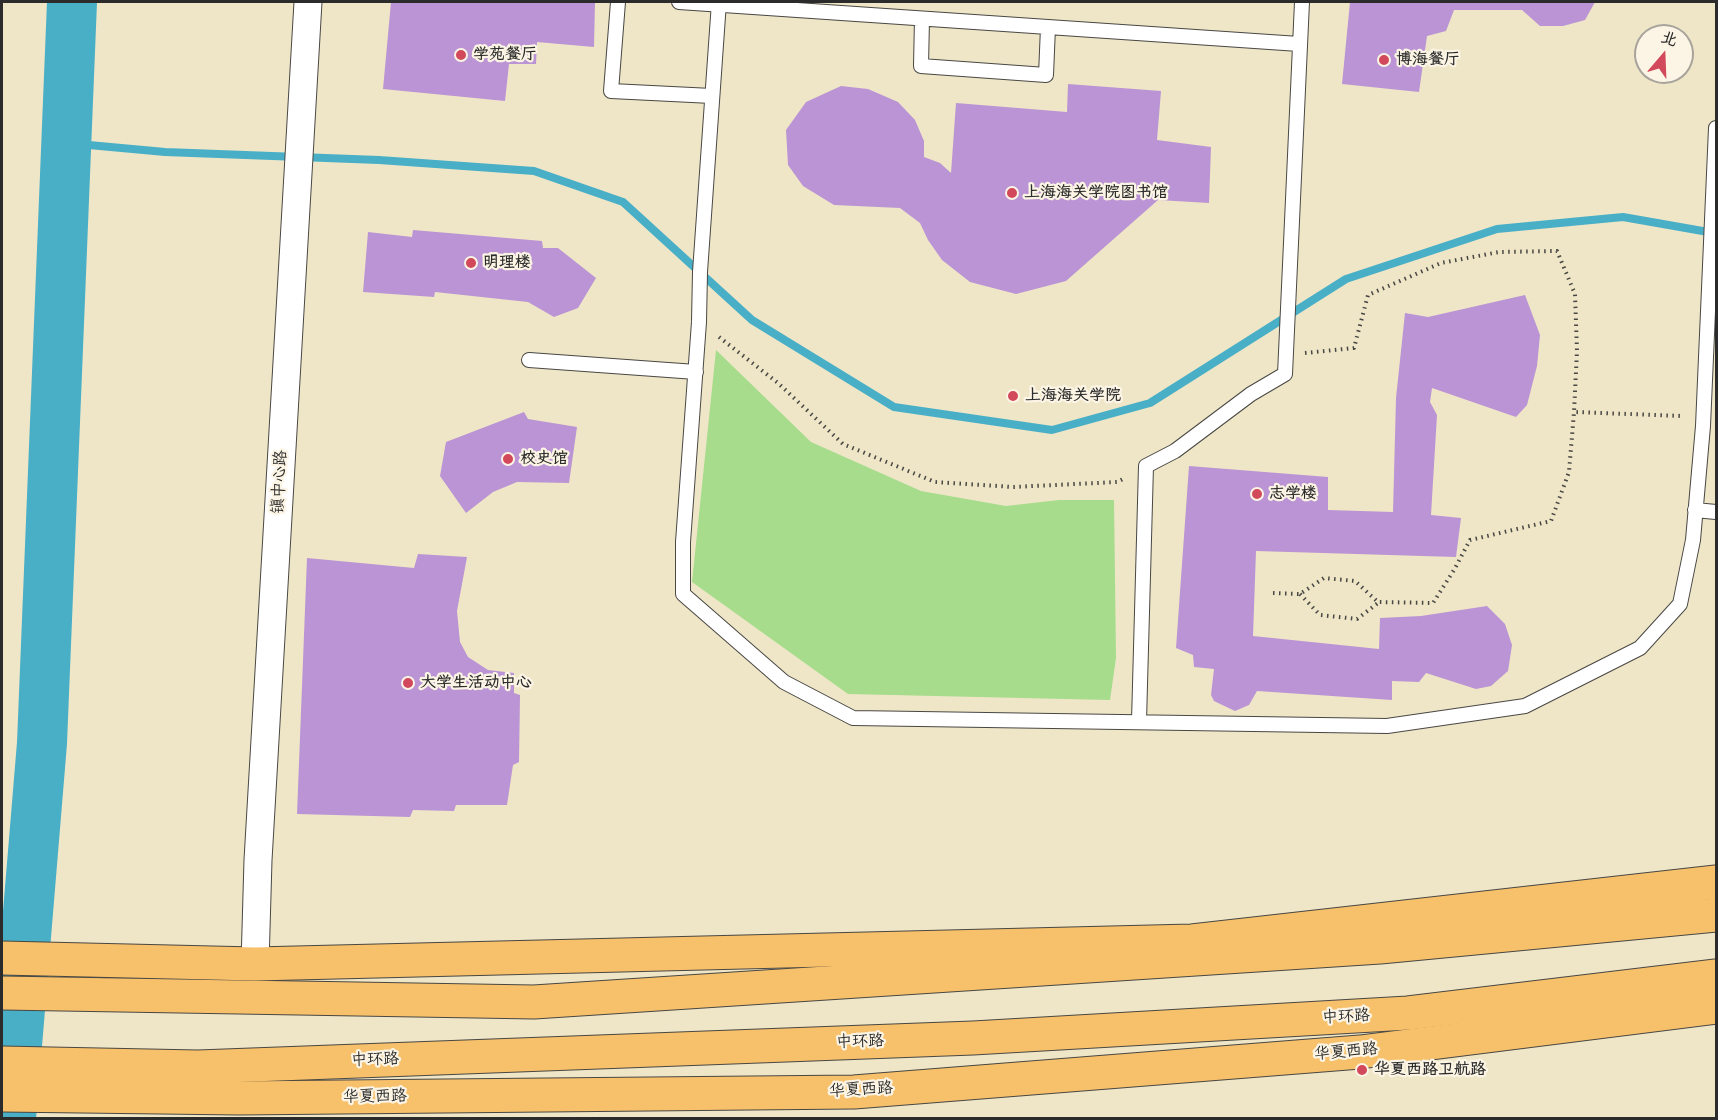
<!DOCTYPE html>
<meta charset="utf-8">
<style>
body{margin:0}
#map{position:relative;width:1718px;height:1120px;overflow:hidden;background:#efe6c8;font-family:Pangolin,"LXGW WenKai TC",sans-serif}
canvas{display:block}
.frame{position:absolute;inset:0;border:3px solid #2b2b2b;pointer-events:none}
.north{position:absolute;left:1634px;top:24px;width:60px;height:60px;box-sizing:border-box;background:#fcf5e5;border:2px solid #a8a49b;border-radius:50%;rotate:19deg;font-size:16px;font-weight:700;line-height:24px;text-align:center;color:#2b2b2b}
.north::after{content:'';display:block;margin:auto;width:21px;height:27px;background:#d1495b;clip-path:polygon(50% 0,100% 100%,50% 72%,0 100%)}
</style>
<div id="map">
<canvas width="1718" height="1120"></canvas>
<div class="frame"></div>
<div class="north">北</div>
</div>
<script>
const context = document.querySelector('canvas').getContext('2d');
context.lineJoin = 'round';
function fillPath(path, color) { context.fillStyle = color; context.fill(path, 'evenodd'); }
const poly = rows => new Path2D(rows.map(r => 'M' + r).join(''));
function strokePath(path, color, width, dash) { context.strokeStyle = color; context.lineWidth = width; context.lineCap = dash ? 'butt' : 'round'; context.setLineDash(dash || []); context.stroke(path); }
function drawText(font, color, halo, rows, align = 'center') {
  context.font = font + ' Pangolin,"LXGW WenKai TC",sans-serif'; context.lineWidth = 4.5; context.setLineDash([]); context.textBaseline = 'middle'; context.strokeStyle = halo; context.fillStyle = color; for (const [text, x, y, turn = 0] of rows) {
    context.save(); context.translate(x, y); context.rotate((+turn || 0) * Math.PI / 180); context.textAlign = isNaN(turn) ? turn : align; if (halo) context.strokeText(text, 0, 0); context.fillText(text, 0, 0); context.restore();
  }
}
const green = poly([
 [716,350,811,442,921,491,1006,506,1059,500,1114,500,1116,658,1110,700,848,694,692,582]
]);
const stream = poly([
 [67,143,165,152,379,160,534,171,623,202,752,320,894,407,1052,430,1150,403,1346,279,1497,229,1623,217,1714,233]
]);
const river = poly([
 [11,1118,42,743,72,2]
]);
const building = poly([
 [391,2,595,2,594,47,537,42,536,64,509,64,505,101,383,89],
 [1350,2,1595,2,1585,20,1563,26,1540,26,1522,10,1454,10,1446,31,1427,36,1419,92,1342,84],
 [1068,84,1161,91,1157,140,1211,147,1209,203,1158,200,1066,281,1016,294,970,282,942,260,928,240,920,223,900,208,834,205,803,186,788,165,786,130,806,102,841,86,868,89,898,102,915,120,924,141,924,157,940,163,951,173,956,103,1067,112],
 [413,230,542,241,543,248,558,248,596,278,578,308,554,317,528,302,435,292,434,297,363,292,368,232,412,237],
 [1525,295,1540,335,1537,366,1527,405,1516,417,1432,388,1430,402,1437,415,1431,515,1461,518,1456,557,1256,551,1253,636,1379,649,1380,618,1421,616,1487,606,1505,624,1512,645,1508,671,1491,686,1476,689,1426,673,1419,682,1392,681,1392,700,1257,691,1249,705,1235,711,1214,701,1211,695,1214,669,1194,667,1193,655,1176,648,1189,466,1328,477,1328,510,1393,512,1396,398,1405,313,1428,317],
 [524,412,528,419,577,427,569,483,517,482,493,492,466,513,440,476,446,442],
 [418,554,467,557,457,611,460,642,468,657,488,670,514,673,514,693,520,695,519,762,513,765,507,805,456,805,454,811,413,810,410,817,297,814,307,558,414,568]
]);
const path = poly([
 [719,337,778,383,843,444,935,482,1013,487,1117,482,1125,478],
 [1305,353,1354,348,1368,295,1441,263,1499,252,1557,251,1575,294,1577,351,1574,412,1683,416],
 [1273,593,1300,594,1324,578,1355,581,1378,602,1433,603,1454,570,1470,540,1551,521,1569,472,1574,412],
 [1300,594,1320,615,1357,619,1378,603]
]);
const lane = poly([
 [618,2,611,91,712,96],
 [679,2,1299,44],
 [719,2,700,272,699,322,683,542,683,594,784,682,853,718,1387,726,1525,706,1640,648,1680,604,1693,540,1703,426,1716,128],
 [922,19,921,66,1046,75,1048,27],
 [529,360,696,372],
 [1695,510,1716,512],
 [1139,721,1146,466,1175,451,1251,394,1285,374,1302,2]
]);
const street = poly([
 [255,964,258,860,308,2]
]);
const primary = poly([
 [2,958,255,964,1192,941,1716,882],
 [2,1095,239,1098,854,1092,1360,1052,1716,1007]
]);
const highway = poly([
 [2,993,534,1002,1380,947,1716,915],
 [2,1063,198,1067,973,1038,1408,1013,1716,976]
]);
const markers = [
 [461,55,6,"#d1495b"],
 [1384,60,6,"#d1495b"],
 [1012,193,6,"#d1495b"],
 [471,263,6,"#d1495b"],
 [1013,396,6,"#d1495b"],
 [508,459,6,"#d1495b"],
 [1257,494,6,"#d1495b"],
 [408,683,6,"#d1495b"],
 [1362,1070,6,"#d1495b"]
];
const poiNames = [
 ["学苑餐厅",473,55],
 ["博海餐厅",1396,60],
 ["上海海关学院图书馆",1024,193],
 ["明理楼",483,263],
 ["上海海关学院",1025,396],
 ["校史馆",520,459],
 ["志学楼",1269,494],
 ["大学生活动中心",420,683],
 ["华夏西路卫航路",1374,1070]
];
const streetNames = [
 ["镇中心路",280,482,-87],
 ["中环路",1346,1017,-3],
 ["中环路",860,1042,-2],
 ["华夏西路",1346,1052,-5],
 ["中环路",375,1060,-2],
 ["华夏西路",861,1090,-3],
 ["华夏西路",375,1097,-1]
];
fillPath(green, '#a6dc8c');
strokePath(stream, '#48afc7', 8);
strokePath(river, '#48afc7', 50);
fillPath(building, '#ba94d4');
strokePath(lane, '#484743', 16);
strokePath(street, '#484743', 29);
strokePath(primary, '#484743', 35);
strokePath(highway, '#484743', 35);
strokePath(path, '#484743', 4, [1.5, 4.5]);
strokePath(lane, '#fff', 14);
strokePath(street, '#fff', 27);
strokePath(primary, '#f7c06b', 33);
strokePath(highway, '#f7c06b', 33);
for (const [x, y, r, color] of markers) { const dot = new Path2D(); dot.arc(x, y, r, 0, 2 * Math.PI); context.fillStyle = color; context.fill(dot); strokePath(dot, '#fcf5e5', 2); }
drawText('bold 16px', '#2b2b2b', '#fcf5e5', poiNames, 'left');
drawText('16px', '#2b2b2b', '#fcf5e5', streetNames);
</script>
